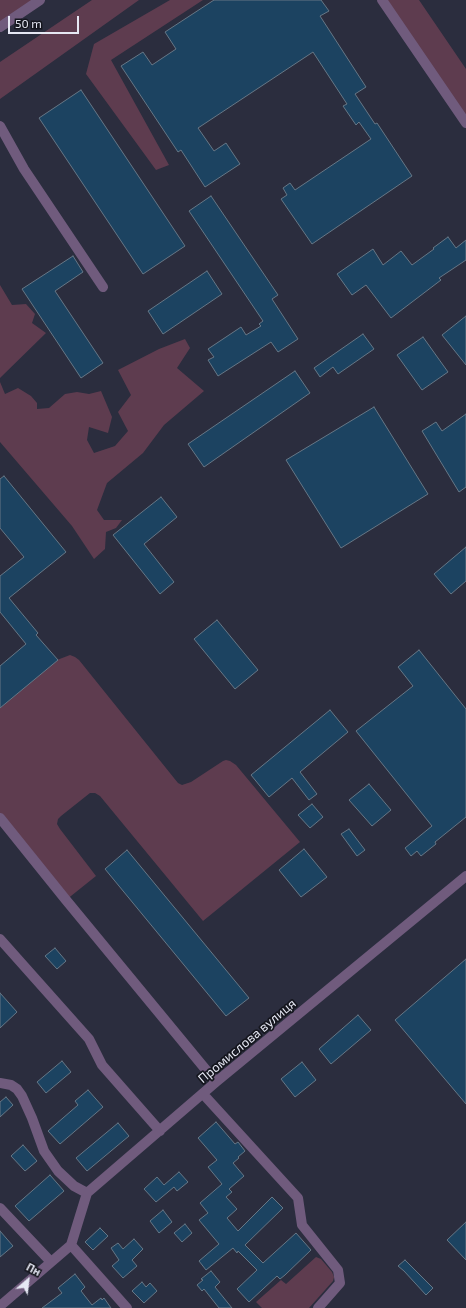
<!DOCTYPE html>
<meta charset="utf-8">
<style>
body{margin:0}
#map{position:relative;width:466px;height:1308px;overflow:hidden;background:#2b2d3e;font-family:"Exo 2",sans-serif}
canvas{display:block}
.north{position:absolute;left:8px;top:1260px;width:40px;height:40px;-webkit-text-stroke:3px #15161e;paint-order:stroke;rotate:28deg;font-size:11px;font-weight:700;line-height:16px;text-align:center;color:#e6e8f4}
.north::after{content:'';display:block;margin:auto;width:14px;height:18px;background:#e6e8f4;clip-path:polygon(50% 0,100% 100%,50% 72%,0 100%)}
.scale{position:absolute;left:8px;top:16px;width:71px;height:18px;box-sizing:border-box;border:2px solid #e6e8f4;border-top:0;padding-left:5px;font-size:12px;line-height:14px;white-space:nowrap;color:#e6e8f4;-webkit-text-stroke:3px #15161e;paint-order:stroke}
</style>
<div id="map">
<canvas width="466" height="1308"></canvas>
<div class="north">Пн</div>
<div class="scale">50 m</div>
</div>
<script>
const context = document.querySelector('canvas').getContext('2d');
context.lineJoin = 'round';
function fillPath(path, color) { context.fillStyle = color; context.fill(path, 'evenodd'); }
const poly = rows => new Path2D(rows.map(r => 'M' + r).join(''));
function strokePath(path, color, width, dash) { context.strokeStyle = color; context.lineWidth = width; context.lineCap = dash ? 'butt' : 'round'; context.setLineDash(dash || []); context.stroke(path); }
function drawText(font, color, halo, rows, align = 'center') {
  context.font = font + ' "Exo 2",sans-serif'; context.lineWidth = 3.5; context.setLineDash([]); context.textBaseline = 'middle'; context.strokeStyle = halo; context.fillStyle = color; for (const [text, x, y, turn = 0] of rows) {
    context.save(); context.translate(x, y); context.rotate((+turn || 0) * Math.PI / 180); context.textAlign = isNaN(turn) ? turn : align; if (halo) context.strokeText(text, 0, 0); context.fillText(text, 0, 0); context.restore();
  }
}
const green = poly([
 [0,0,40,0,0,27],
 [92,0,139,0,0,99,0,62],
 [170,0,203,0,111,60,169,165,156,170,86,74,94,44],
 [382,0,419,0,466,69,466,123],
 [0,285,12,305,26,304,35,314,32,323,46,333,0,378],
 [185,339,190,348,177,368,204,391,164,425,143,453,107,483,97,510,104,520,122,520,116,528,106,532,105,549,94,559,72,526,0,442,0,382,5,394,18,388,31,396,37,403,37,409,49,408,65,394,77,392,89,394,101,391,112,417,108,433,89,427,87,440,94,453,115,446,128,431,118,412,131,395,118,370,159,349],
 [70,655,75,657,79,660,178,783,182,785,191,782,223,761,226,760,230,761,236,765,300,842,203,921,100,796,95,793,90,793,61,816,58,819,57,824,60,829,96,876,66,900,0,818,0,708,57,660],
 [316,1257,321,1259,332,1272,334,1277,333,1281,309,1308,262,1308,256,1302,281,1280,286,1284]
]);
const building = poly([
 [214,0,321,0,329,11,320,16,366,87,355,94,375,124,377,123,412,176,312,244,281,199,287,195,283,188,290,183,295,190,371,139,359,122,356,125,343,106,347,104,313,52,198,128,214,151,226,143,240,164,205,187,181,150,178,152,121,66,143,52,152,65,176,49,165,32,214,0],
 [81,90,185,246,143,274,39,118,81,90],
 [211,196,278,295,272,299,298,339,278,352,271,342,218,376,208,360,214,357,208,349,241,327,246,335,261,326,259,324,263,321,189,211,211,196],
 [448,237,456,248,466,240,466,260,439,278,441,280,391,318,366,285,352,295,337,274,373,249,383,265,401,251,412,265,434,249,433,248,448,237],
 [73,256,83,272,55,291,103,363,81,378,22,289,73,256],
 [207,271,222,294,163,334,148,311,207,271],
 [466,316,466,365,442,335,466,316],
 [363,334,374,349,338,374,333,367,320,377,314,368,363,334],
 [423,337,448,372,422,390,397,355,423,337],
 [295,371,310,393,204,467,188,444,295,371],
 [374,407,428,494,341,548,286,460,374,407],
 [466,414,466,487,459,492,422,431,436,422,442,431,466,414],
 [4,476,66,552,9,598,38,633,36,635,58,660,0,708,0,666,26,644,0,612,0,576,24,557,0,528,0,479,4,476],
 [161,497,177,517,144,544,174,582,160,594,113,535,161,497],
 [466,547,466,581,451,594,434,574,466,547],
 [217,620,258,670,235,689,194,639,217,620],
 [419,650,466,709,466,817,435,842,436,844,421,856,417,851,411,856,405,848,432,826,356,731,413,686,398,667,419,650],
 [330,710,348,732,300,772,317,794,309,800,292,778,269,797,251,775,330,710],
 [369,784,391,810,372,826,349,800,369,784],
 [312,804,323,817,310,828,298,815,312,804],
 [349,829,365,850,357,856,341,834,349,829],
 [304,849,327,877,301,897,279,870,304,849],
 [127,850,249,998,226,1016,105,869,127,850],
 [55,948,66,961,57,969,45,956,55,948],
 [466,959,466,1104,395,1020,466,959],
 [0,993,17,1012,0,1028,0,993],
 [358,1015,371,1030,331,1064,319,1049,358,1015],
 [62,1061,71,1072,46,1093,37,1082,62,1061],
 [302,1062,316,1080,295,1097,281,1079,302,1062],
 [88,1090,103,1107,60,1144,48,1131,78,1105,75,1101,88,1090],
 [6,1097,13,1105,0,1117,0,1102,6,1097],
 [216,1122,235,1144,238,1142,245,1151,238,1157,239,1158,233,1163,244,1176,229,1189,232,1192,226,1197,237,1209,227,1218,238,1231,272,1197,283,1208,245,1245,263,1263,296,1233,311,1250,285,1275,280,1279,277,1276,249,1302,237,1289,257,1270,238,1251,237,1253,233,1248,206,1270,199,1261,219,1244,199,1220,208,1213,200,1203,222,1184,208,1167,217,1160,198,1138,216,1122],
 [118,1123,129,1136,87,1171,76,1158,118,1123],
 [23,1145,37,1161,25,1171,11,1156,23,1145],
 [179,1172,188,1182,177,1191,174,1187,156,1202,144,1189,157,1177,164,1185,179,1172],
 [50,1175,64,1191,29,1221,15,1206,50,1175],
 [163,1210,172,1222,159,1233,150,1221,163,1210],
 [466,1222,466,1260,447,1240,466,1222],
 [185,1224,192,1233,182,1242,174,1233,185,1224],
 [100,1228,108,1236,93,1250,85,1242,100,1228],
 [0,1231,13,1246,0,1257,0,1231],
 [134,1239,143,1249,132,1260,137,1266,123,1278,112,1266,119,1260,111,1248,118,1243,123,1249,134,1239],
 [405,1260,433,1288,426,1295,404,1271,398,1266,405,1260],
 [211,1271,220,1282,215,1287,232,1308,219,1308,204,1289,202,1291,197,1285,203,1280,201,1279,211,1271],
 [75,1274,85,1287,81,1291,92,1305,101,1298,102,1300,104,1298,111,1308,42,1308,62,1293,58,1288,75,1274],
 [142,1282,146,1287,150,1283,157,1291,144,1303,132,1291,142,1282]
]);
const minor = poly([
 [382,0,466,123],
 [0,27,40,0],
 [0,126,24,169,103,287],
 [0,818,66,900,216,1082],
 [0,939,89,1039,102,1065,160,1131],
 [0,1083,11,1085,17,1089,22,1096,32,1118,44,1151,58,1171,74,1186,87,1193],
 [203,1094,298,1198,302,1225,338,1270,340,1283,318,1308],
 [0,1208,51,1262],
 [71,1245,87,1193,216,1082,466,876],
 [0,1306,71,1245,127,1308]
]);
const streetNames = [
 ["Промислова вулиця",247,1041,-40]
];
fillPath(green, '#5e3c4f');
fillPath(building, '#1c4361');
strokePath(building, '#667786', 1);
strokePath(minor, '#705b7d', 10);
drawText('13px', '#e6e8f4', '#15161e', streetNames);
</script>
